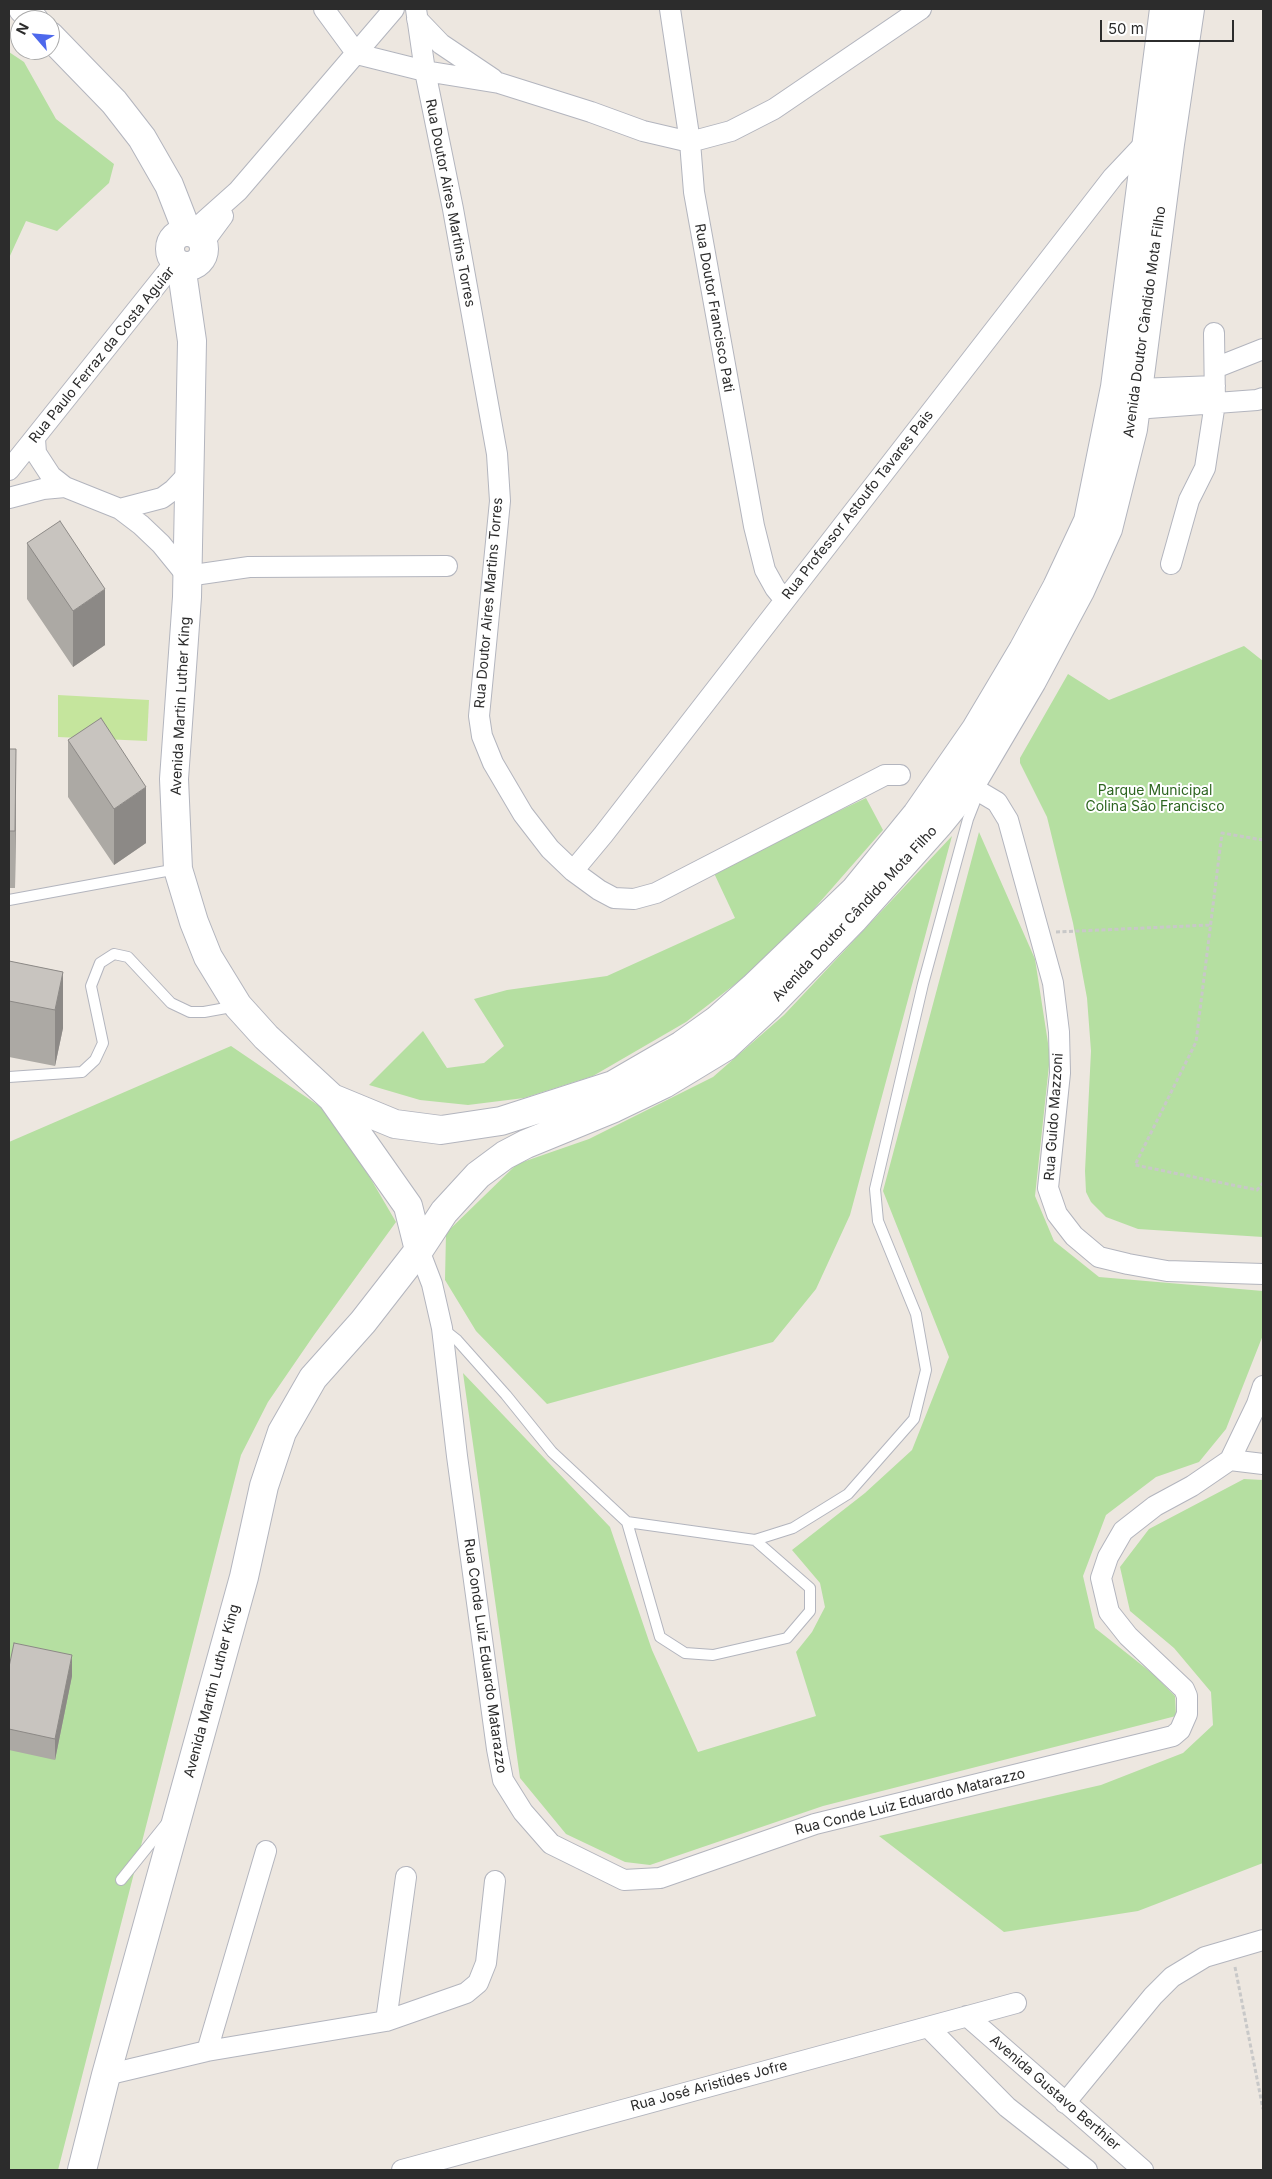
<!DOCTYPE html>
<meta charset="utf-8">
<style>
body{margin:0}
#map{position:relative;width:1272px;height:2179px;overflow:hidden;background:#ede7e0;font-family:Inter,sans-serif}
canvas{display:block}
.frame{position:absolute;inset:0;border:10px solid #2c2c2c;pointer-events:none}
.north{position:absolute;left:10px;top:10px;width:50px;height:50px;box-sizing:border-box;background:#fff;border:1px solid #ababab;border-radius:50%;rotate:297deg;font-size:14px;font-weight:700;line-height:20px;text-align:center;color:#2c2c2c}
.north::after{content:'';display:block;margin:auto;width:18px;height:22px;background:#4d68ec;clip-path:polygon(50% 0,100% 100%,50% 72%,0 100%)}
.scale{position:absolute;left:1100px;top:20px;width:134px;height:22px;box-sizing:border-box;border:2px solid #2c2c2c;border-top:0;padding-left:6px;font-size:15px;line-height:18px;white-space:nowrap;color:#2c2c2c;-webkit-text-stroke:4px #fff;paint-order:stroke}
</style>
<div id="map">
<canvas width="1272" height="2179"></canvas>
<div class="frame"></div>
<div class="north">N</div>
<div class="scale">50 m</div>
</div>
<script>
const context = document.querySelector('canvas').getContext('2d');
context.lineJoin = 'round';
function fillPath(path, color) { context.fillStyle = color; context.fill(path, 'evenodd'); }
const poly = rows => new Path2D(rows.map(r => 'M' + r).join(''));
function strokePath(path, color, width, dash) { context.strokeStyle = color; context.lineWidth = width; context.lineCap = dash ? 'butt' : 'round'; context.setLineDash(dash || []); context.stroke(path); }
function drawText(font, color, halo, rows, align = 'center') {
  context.font = font + ' Inter,sans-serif'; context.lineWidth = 4; context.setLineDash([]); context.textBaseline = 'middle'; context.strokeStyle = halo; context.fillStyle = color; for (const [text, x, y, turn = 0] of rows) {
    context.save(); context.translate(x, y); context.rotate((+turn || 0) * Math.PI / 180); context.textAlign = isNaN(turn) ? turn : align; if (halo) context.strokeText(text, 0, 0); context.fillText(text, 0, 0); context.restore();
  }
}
const green = poly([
 [9,52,24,62,56,119,114,164,109,183,57,231,26,221,9,258],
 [1244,646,1263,661,1263,1237,1138,1229,1106,1217,1091,1202,1086,1192,1085,1171,1091,1051,1087,998,1073,923,1047,817,1020,763,1020,758,1068,674,1109,700],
 [866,798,883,830,805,919,747,975,686,1022,593,1076,524,1098,468,1105,420,1100,369,1085,423,1031,447,1068,484,1063,504,1046,474,999,507,990,607,976,735,918,713,871],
 [979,832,1035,959,1050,1056,1035,1196,1054,1241,1099,1277,1263,1291,1263,1335,1226,1429,1199,1462,1156,1477,1106,1515,1083,1576,1095,1628,1153,1674,1175,1696,1176,1716,823,1806,650,1865,625,1862,566,1834,520,1778,463,1373,610,1527,652,1650,698,1752,816,1716,796,1652,812,1632,825,1607,820,1583,792,1550,865,1493,912,1450,949,1357,883,1191],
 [952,836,850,1215,816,1289,773,1342,547,1404,476,1331,445,1280,446,1233,517,1164,589,1139,713,1077,784,1015],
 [231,1046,334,1116,396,1222,314,1335,268,1402,241,1455,58,2170,9,2170,9,1142],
 [1244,1479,1263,1480,1263,1863,1138,1911,1004,1932,879,1836,1101,1785,1183,1753,1213,1725,1211,1692,1174,1648,1130,1611,1120,1567,1149,1529]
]);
const pitch = poly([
 [58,695,149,700,147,741,58,737]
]);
const path = poly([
 [1263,840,1222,833,1196,1042,1135,1165,1257,1190,1263,1183],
 [1056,932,1210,925],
 [1235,1967,1263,2109]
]);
const service = poly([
 [9,900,177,869],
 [9,1077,82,1072,95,1060,103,1043,91,986,100,963,114,954,128,957,171,1003,190,1012,204,1012,237,1006],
 [443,1329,457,1340,506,1395,552,1452,627,1522,755,1540,793,1528,848,1494,914,1419,926,1370,916,1314,878,1221,875,1189,923,984,968,819,979,791],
 [627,1522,660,1637,685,1653,713,1655,787,1638,810,1611,810,1588,755,1540],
 [121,1880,166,1824]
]);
const minor = poly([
 [324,9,357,54],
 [416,9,425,71,453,209,497,454,500,501,479,716,482,736,493,763,523,814,550,849,573,871,599,890,614,898,634,899,656,893,885,775,900,775],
 [670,9,690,142,694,192,754,526,765,570,775,588,784,599],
 [417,19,441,44,493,79],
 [357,54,425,71,499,83,591,112,643,131,690,142,731,131,774,109,921,9],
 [192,232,238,191,394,9],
 [203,243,223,216],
 [1215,368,1263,349],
 [1138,389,1215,386],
 [1135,409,1257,400,1263,398],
 [35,439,36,453,51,476,65,487,120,509,162,498,173,490,190,472],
 [9,470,175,262],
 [9,498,43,489,65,487],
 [120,509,141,525,161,544,187,576,249,567,447,566],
 [1171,564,1189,500,1205,468,1215,403,1214,333],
 [957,781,970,786,997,802,1008,820,1053,983,1059,1032,1060,1073,1048,1188,1057,1214,1074,1236,1099,1257,1128,1264,1167,1271,1263,1274],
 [573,871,603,835,1113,177,1146,142,1152,143],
 [419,1250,432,1284,442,1328,457,1456,497,1749,503,1780,523,1812,551,1844,624,1880,660,1878,815,1824,1173,1736,1180,1730,1187,1714,1187,1696,1184,1689,1128,1636,1109,1612,1101,1578,1108,1557,1123,1531,1155,1506,1192,1486,1230,1460,1257,1404,1263,1386],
 [1230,1460,1263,1464],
 [967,2016,1143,2170],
 [386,2021,406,1877],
 [928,2027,1007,2107,1087,2170],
 [207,2051,266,1851],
 [106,2075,207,2051,386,2021,466,1993,478,1983,486,1963,495,1881],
 [1065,2103,1153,1996,1172,1977,1205,1957,1263,1940],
 [402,2170,1016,2003]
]);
const secondary = poly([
 [23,9,34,20],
 [50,36,114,102,142,138,169,185,187,231],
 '170 249a17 17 0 1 1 34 0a17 17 0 1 1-34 0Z',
 [181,265,192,341,187,597,174,779,178,869,194,922,208,957,238,1006,266,1037,332,1098,408,1206,419,1250],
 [332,1098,395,1124,441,1130,501,1121,613,1085,682,1045,717,1020,753,988,855,890,917,814,976,729,1023,650,1057,587,1088,521,1115,387,1164,9],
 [82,2170,106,2075,244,1577,264,1486,282,1432,313,1378,363,1322,419,1250,444,1212,478,1175,505,1155,526,1144,614,1108,664,1084,725,1047,769,1006,854,919,939,824,970,786,1032,681,1080,591,1108,529,1133,429,1170,144,1190,9]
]);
const wall = poly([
 [27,543,105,645,73,667,27,599],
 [68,740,146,843,114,865,68,797],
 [9,749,16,805,15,888,9,888],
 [9,961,63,972,63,1028,55,1066,9,1057],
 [9,1667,72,1676,55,1760,9,1750]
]);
const shadedWall = poly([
 [105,589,105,645,73,667,73,611],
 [16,749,16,805,15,888,15,831],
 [146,787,146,843,114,865,114,809],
 [63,972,63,1028,55,1066,55,1010],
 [72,1655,72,1676,55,1760,55,1739]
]);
const building = poly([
 [60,521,105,589,73,611,27,543,60,521],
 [101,718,146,787,114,809,68,740,101,718],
 [9,749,16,749,15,831,9,831,9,749],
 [9,961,63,972,55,1010,9,1001,9,961],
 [14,1643,72,1655,55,1739,9,1729,9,1667,14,1643]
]);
const streetNames = [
 ["Rua Doutor Aires Martins Torres",450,203,79],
 ["Rua Doutor Francisco Pati",714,308,80],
 ["Avenida Doutor Cândido Mota Filho",1145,322,-82],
 ["Rua Paulo Ferraz da Costa Aguiar",102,355,-51],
 ["Rua Professor Astoufo Tavares Pais",858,505,-52],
 ["Rua Doutor Aires Martins Torres",489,603,-85],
 ["Avenida Martin Luther King",181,706,-87],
 ["Avenida Doutor Cândido Mota Filho",855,914,-47],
 ["Rua Guido Mazzoni",1054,1117,-86],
 ["Rua Conde Luiz Eduardo Matarazzo",485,1656,82],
 ["Avenida Martin Luther King",212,1691,-75],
 ["Rua Conde Luiz Eduardo Matarazzo",910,1802,-14],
 ["Rua José Aristides Jofre",709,2086,-15],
 ["Avenida Gustavo Berthier",1055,2093,41]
];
const parkNames = [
 ["Parque Municipal",1155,791],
 ["Colina São Francisco",1155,807]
];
fillPath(green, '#b5dfa1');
fillPath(pitch, '#c5e59d');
strokePath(service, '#b3b5be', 12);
strokePath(minor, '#b3b5be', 22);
strokePath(secondary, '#b3b5be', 30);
strokePath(path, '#c8c8c8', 3, [4, 2.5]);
strokePath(service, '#fff', 10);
strokePath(minor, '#fff', 20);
strokePath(secondary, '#fff', 28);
fillPath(wall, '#aca9a4');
fillPath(shadedWall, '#8c8986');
fillPath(building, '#c8c4bf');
strokePath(building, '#8c8986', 1);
drawText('14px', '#2c2c2c', '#fff', streetNames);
drawText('14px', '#2d6520', '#fff', parkNames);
</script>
